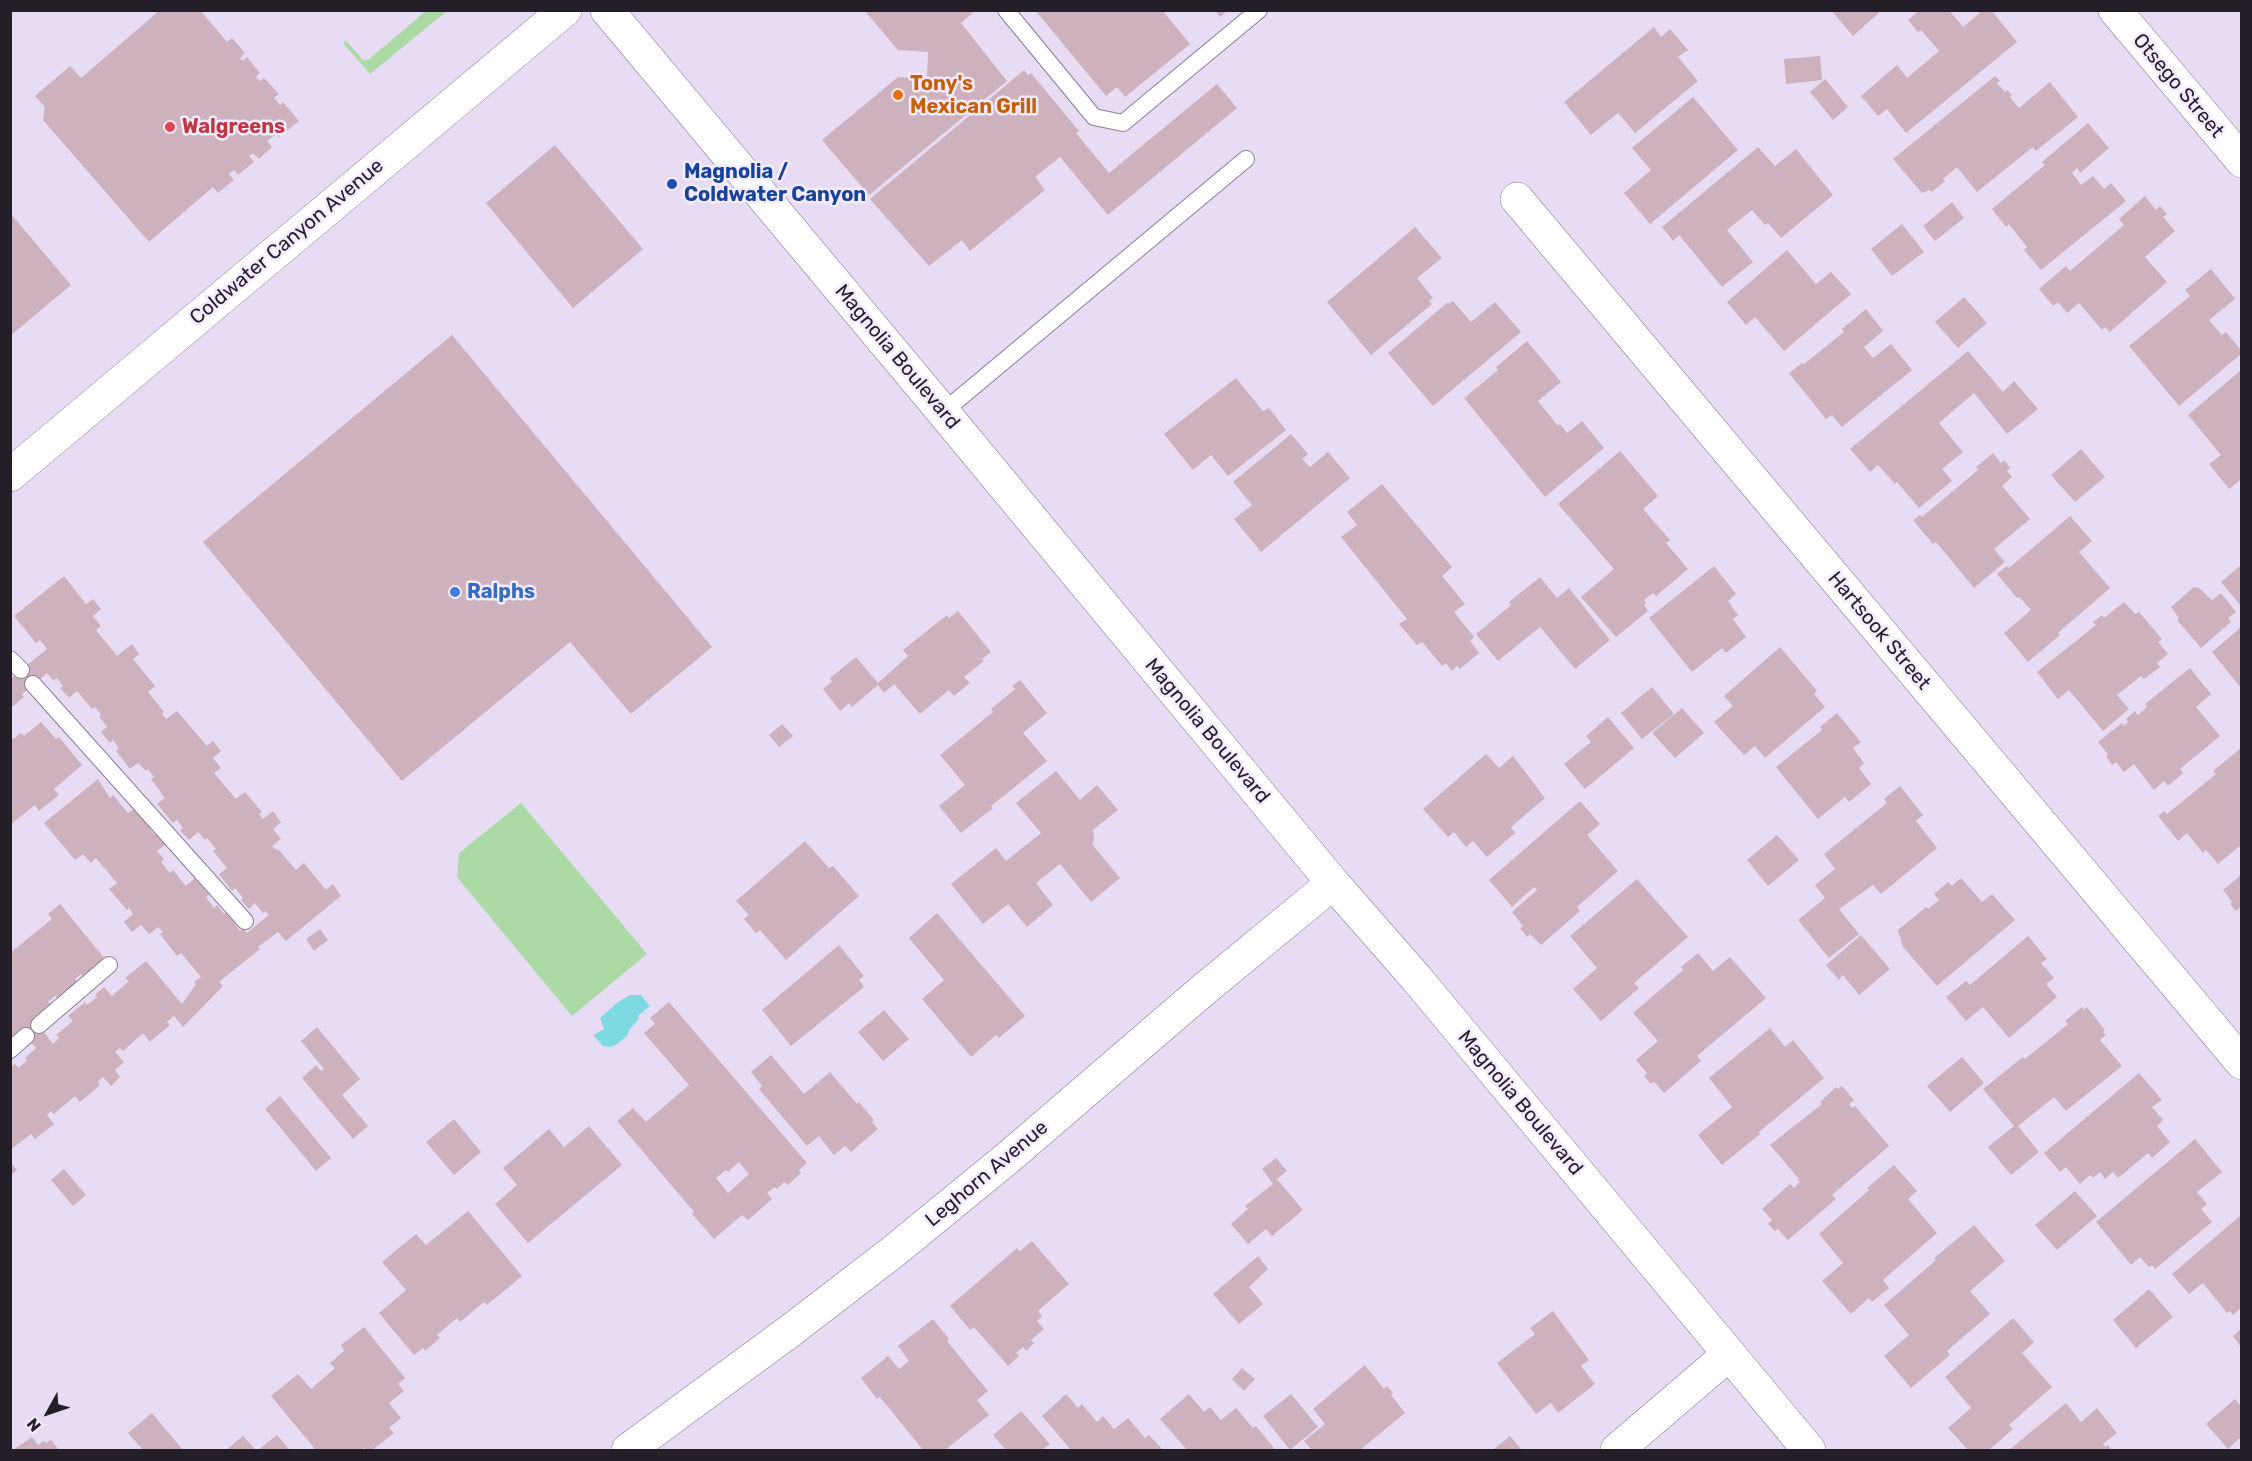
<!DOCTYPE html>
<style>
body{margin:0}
#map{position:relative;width:2252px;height:1461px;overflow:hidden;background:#e8dcf4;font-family:Rubik,sans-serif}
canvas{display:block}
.frame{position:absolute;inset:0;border:12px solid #231e27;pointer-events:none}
.north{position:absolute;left:18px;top:1383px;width:60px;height:60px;-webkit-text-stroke:4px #f4eafe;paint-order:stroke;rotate:230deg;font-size:16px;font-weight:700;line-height:24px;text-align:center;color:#231e27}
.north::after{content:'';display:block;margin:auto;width:21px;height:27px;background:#231e27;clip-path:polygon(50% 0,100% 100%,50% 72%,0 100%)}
</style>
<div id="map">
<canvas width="2252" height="1461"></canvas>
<div class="frame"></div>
<div class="north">N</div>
</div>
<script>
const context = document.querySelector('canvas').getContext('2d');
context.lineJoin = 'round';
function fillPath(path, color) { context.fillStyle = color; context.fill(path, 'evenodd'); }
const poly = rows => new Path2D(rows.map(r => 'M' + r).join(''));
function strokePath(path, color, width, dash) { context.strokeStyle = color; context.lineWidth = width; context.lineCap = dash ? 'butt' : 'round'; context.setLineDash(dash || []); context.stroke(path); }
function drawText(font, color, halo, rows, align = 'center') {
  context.font = font + ' Rubik,sans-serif'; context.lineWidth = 5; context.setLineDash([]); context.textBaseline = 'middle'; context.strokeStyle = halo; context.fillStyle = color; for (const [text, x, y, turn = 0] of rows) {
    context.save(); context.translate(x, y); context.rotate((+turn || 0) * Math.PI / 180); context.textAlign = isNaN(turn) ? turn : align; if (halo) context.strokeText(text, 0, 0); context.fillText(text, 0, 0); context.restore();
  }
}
const green = poly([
 [426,11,447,11,370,74,343,43,345,41,347,42,363,60,368,60],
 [521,803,647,954,572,1016,457,877,459,853]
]);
const water = poly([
 [630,995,641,995,650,1006,638,1016,639,1019,630,1029,627,1036,617,1044,611,1047,603,1046,593,1035,604,1029,600,1018,618,1002]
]);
const building = poly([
 [160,10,200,10,227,42,232,38,245,53,240,58,243,61,247,57,260,73,256,77,260,81,264,78,279,94,274,98,280,105,283,102,299,121,279,137,276,134,267,141,272,147,259,159,253,153,249,156,254,162,238,175,234,170,229,174,234,180,218,193,213,187,149,242,43,120,45,107,35,96,70,66,81,78],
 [864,10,976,10,961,23,1007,81,869,195,822,140,898,77,927,78,928,52,898,50],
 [1035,10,1162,10,1190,44,1125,97,1117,87,1106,96],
 [1215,10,1228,10,1220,17],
 [1831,10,1882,10,1853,36],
 [1920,10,1949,10,1963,27,1983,10,1991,10,2017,42,1906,133,1887,109,1878,116,1861,96,1897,65,1907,78,1939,51,1921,30,1918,32,1908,20],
 [1654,27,1661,37,1670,29,1688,50,1678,57,1698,81,1635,133,1618,113,1591,135,1564,102],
 [1820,56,1822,80,1786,84,1784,59],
 [1024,70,1028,75,1031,73,1079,131,1076,133,1109,173,1217,84,1237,108,1108,215,1060,157,1035,177,1045,190,970,251,962,240,929,266,870,199],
 [1995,76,2000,81,1997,83,2005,92,2007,90,2012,95,2010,97,2019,108,2050,82,2078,117,2036,151,2033,147,1977,192,1957,167,1943,179,1945,181,1932,192,1930,190,1922,193,1893,159],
 [1825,79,1848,107,1833,120,1810,92],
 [1693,97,1738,150,1650,224,1624,193,1651,170,1632,148],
 [2088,123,2109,148,2080,173,2077,168,2072,173,2081,185,2093,176,2104,189,2111,183,2126,201,2041,270,2024,250,2027,247,2009,224,2006,227,1992,209,2045,165,2042,162],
 [555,145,643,249,573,308,486,203],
 [1758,147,1775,166,1796,149,1833,195,1781,238,1768,223,1765,225,1752,210,1727,230,1753,262,1722,287,1679,235,1673,241,1662,227],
 [2145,196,2156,210,2160,206,2167,214,2163,217,2175,231,2145,257,2167,282,2110,332,2105,327,2102,330,2079,303,2067,313,2058,302,2053,306,2039,289,2066,266,2070,271,2124,225,2119,219],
 [1952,202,1964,218,1935,241,1923,226],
 [10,213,71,285,10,336],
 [1902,224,1924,252,1892,276,1871,249],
 [1415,227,1442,258,1417,278,1433,298,1429,301,1432,304,1371,355,1327,302],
 [1787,250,1816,284,1831,272,1851,294,1784,351,1755,317,1746,325,1727,302],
 [2211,269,2235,299,2209,320,2222,335,2226,332,2241,350,2241,354,2179,406,2129,346,2190,296,2185,290],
 [1964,297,1987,323,1958,348,1935,322],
 [1453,301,1471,322,1495,302,1521,332,1433,406,1388,353,1448,302,1449,304],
 [1866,309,1883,331,1864,347,1873,358,1891,344,1912,370,1842,427,1832,415,1826,419,1789,373,1802,363,1804,364,1844,332,1842,329],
 [452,335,712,647,631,714,570,642,402,781,203,542],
 [1527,341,1561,382,1538,401,1558,426,1560,424,1567,433,1582,421,1604,448,1545,497,1464,398,1498,370,1496,367],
 [1968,351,2003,392,2014,381,2038,409,2007,434,1974,393,1939,423,1963,452,1942,469,1952,481,1919,508,1897,482,1895,484,1878,465,1870,472,1850,449],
 [2241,370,2241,479,2229,489,2209,464,2221,455,2188,415],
 [1236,378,1263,411,1269,408,1286,430,1228,476,1211,455,1193,470,1164,434],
 [1291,434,1308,454,1302,459,1310,467,1328,452,1350,478,1261,552,1234,519,1252,505,1233,482],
 [2081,449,2105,477,2075,502,2051,475],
 [1620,451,1658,496,1643,509,1670,540,1666,543,1688,569,1656,596,1653,593,1644,600,1646,603,1644,605,1648,611,1616,637,1581,597,1614,569,1558,504],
 [1993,453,2001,463,2004,460,2010,468,2007,471,2012,477,2002,486,2030,519,1994,549,2005,562,1974,588,1936,542,1933,544,1913,520,1920,515,1922,517,1978,470,1976,467],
 [1382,484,1452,567,1442,576,1465,604,1454,612,1474,637,1470,641,1479,653,1460,669,1457,666,1452,671,1446,663,1442,666,1422,642,1417,645,1399,624,1407,619,1341,537,1357,525,1347,512],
 [2070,516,2092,541,2079,552,2110,588,2058,633,2060,635,2028,662,2004,633,2031,610,2019,597,2017,598,1997,574,2007,566,2009,568],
 [2241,565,2241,606,2221,582],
 [1714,566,1736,594,1728,601,1738,615,1733,619,1746,637,1726,653,1722,648,1692,672,1649,618],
 [64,576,86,604,93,599,101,609,93,616,101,626,96,630,117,656,132,644,139,654,133,659,155,686,148,692,164,712,162,714,166,719,177,711,207,746,213,741,221,751,213,758,221,768,214,773,236,799,245,792,262,812,259,814,263,819,273,811,281,822,273,829,281,839,272,846,276,850,278,849,296,870,304,863,326,890,333,884,341,896,286,941,278,932,258,947,260,949,219,982,223,986,183,1027,174,1016,167,1022,170,1025,150,1042,143,1033,123,1051,120,1048,115,1052,124,1062,115,1070,120,1077,111,1086,103,1077,98,1081,100,1085,80,1102,75,1096,54,1114,51,1111,47,1115,54,1124,35,1139,31,1134,10,1150,10,1068,15,1064,19,1068,27,1060,25,1058,36,1048,20,1030,12,1036,10,1034,10,953,52,919,48,914,60,904,105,959,83,977,81,974,75,979,78,982,57,998,55,996,48,1002,51,1005,34,1019,53,1044,59,1038,56,1035,73,1021,68,1016,85,1002,87,1005,97,997,95,995,104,987,112,996,129,981,125,978,146,961,182,1004,196,984,194,982,201,977,181,953,177,956,160,934,163,932,158,927,149,934,141,925,132,932,124,922,133,914,129,908,127,910,109,889,117,883,96,858,91,863,83,854,75,860,44,823,98,779,110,798,113,795,128,813,137,807,152,825,149,828,155,835,158,834,166,844,157,851,164,859,161,862,170,873,173,870,186,886,195,878,209,895,206,897,214,908,217,905,224,914,228,911,236,921,234,923,240,931,243,928,247,933,269,915,265,911,263,913,255,903,249,909,241,900,243,898,235,888,232,891,219,874,227,868,213,851,216,849,207,838,205,840,198,832,189,840,180,830,183,828,177,820,173,823,157,804,165,798,151,779,154,777,148,769,146,771,138,763,130,769,116,751,119,749,113,740,110,743,101,732,107,727,99,716,101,715,95,707,92,709,77,691,69,698,60,688,63,686,57,678,53,680,47,673,22,694,24,697,12,707,10,706,10,679,47,649,40,640,36,643,14,616],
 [1540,577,1557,598,1569,588,1610,640,1575,669,1540,627,1498,661,1476,634,1511,605,1509,602],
 [2194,587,2199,588,2212,600,2221,593,2236,612,2228,618,2231,622,2201,648,2177,620,2179,618,2171,607],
 [2124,602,2135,614,2139,612,2162,639,2158,642,2168,654,2157,663,2160,667,2144,679,2141,676,2117,695,2129,709,2103,731,2069,690,2058,699,2037,672,2096,625,2093,622,2102,615,2104,618],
 [958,611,991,652,982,659,984,661,964,677,970,683,954,696,949,690,920,714,894,684,884,693,878,685,852,707,849,703,840,711,823,689,832,682,830,678,856,657,878,683,908,656,903,650,947,615,949,618],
 [2241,627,2241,688,2212,652],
 [1780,647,1817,691,1814,694,1825,707,1765,758,1755,746,1744,755,1714,722,1733,706,1724,696],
 [2190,668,2211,694,2196,707,2220,736,2180,769,2183,773,2168,786,2164,781,2154,790,2134,764,2124,772,2116,762,2112,765,2106,756,2108,754,2098,742,2122,723,2124,726,2128,722,2126,719,2135,711,2138,715,2147,707,2145,704],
 [1020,680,1047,713,1023,733,1047,761,991,806,993,808,961,833,939,806,965,785,940,755,993,712,991,709,1015,689,1012,686],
 [1652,687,1674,714,1642,739,1621,713],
 [1682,708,1704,733,1675,758,1652,733],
 [1837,713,1861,742,1853,748,1864,763,1859,768,1871,784,1849,802,1845,797,1818,819,1776,767,1822,730,1820,727],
 [1608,717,1634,748,1585,789,1564,764,1591,742,1586,736],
 [41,722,56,739,59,737,82,765,54,789,59,795,39,811,35,805,10,825,10,741,21,733,24,736],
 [782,724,793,736,779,747,769,735],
 [2241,748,2241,845,2218,864,2206,850,2203,853,2187,833,2178,841,2158,816,2164,811,2167,814,2216,774,2213,771],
 [1486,754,1499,768,1513,756,1545,798,1511,827,1515,833,1487,857,1473,841,1466,847,1454,832,1448,837,1423,809],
 [1056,771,1080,800,1097,785,1118,810,1093,830,1094,839,1092,844,1120,878,1091,902,1060,864,1036,883,1053,905,1027,927,1008,904,983,924,951,884,996,848,1006,861,1041,833,1016,803],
 [1900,786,1923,815,1916,821,1937,848,1881,894,1873,885,1839,909,1859,934,1829,958,1798,920,1825,898,1815,885,1835,869,1824,854,1887,803,1884,799],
 [1580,801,1600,824,1587,835,1618,871,1577,907,1580,911,1541,945,1530,934,1527,937,1520,928,1523,926,1512,912,1537,890,1534,887,1512,907,1489,880],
 [1777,835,1799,860,1768,886,1747,860],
 [805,841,829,868,833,866,859,896,786,960,760,930,756,933,744,919,749,915,736,901],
 [2241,875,2241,911,2239,908,2236,911,2230,904,2232,902,2223,890],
 [1961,878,1982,902,1992,894,2015,920,1937,986,1903,947,1898,930,1926,907,1928,909,1939,900,1934,894,1948,882,1952,886],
 [1637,879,1688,937,1634,983,1639,988,1601,1021,1573,989,1597,968,1570,936],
 [937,913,1025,1016,999,1038,996,1035,971,1057,922,999,944,980,909,938],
 [320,929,328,940,314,951,306,939],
 [1861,935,1890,969,1859,995,1843,975,1839,980,1826,965],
 [2028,936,2047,959,2041,963,2054,978,2046,984,2057,997,2009,1038,1983,1007,1966,1021,1946,997,1966,981,1970,985],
 [839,945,864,976,859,980,864,987,791,1046,762,1010],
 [1698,953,1713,971,1730,957,1766,998,1697,1056,1701,1061,1664,1093,1654,1082,1651,1084,1644,1076,1647,1073,1636,1060,1658,1041,1633,1013,1683,970,1681,967],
 [669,1002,807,1163,799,1170,801,1173,788,1185,784,1182,777,1189,775,1187,767,1193,772,1199,748,1220,742,1215,714,1239,692,1214,694,1212,617,1121,633,1108,646,1122,689,1085,644,1033,655,1024,650,1018],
 [739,1162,749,1174,728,1193,716,1178,726,1170,728,1172],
 [2082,1007,2084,1010,2087,1007,2105,1030,2103,1032,2106,1035,2100,1040,2122,1066,2066,1111,2054,1097,2018,1126,2039,1152,2011,1175,1988,1147,2014,1126,1983,1089,2023,1057,2025,1059,2068,1024,2065,1021],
 [884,1010,909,1039,883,1061,858,1032],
 [317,1027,360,1079,342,1095,368,1126,353,1139,302,1078,316,1065,321,1071,324,1069,301,1041],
 [1770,1028,1785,1047,1793,1040,1824,1078,1759,1132,1760,1134,1722,1165,1698,1135,1732,1107,1709,1078],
 [771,1055,804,1094,830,1072,857,1104,859,1102,874,1120,872,1122,878,1129,851,1152,845,1146,834,1155,819,1136,807,1146,759,1089,762,1086,751,1072],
 [1962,1057,1984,1083,1950,1112,1927,1086],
 [2139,1073,2162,1100,2152,1107,2163,1120,2157,1126,2170,1142,2152,1158,2148,1153,2118,1178,2113,1172,2105,1179,2100,1172,2093,1178,2090,1175,2080,1184,2066,1167,2060,1172,2044,1153],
 [1842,1086,1854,1100,1849,1104,1852,1108,1855,1106,1889,1146,1832,1195,1836,1199,1788,1240,1778,1229,1775,1231,1768,1224,1772,1220,1762,1209,1790,1184,1794,1188,1800,1182,1798,1180,1799,1179,1770,1145,1822,1104,1820,1102,1836,1087,1838,1089],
 [280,1096,331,1158,316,1171,265,1109],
 [454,1119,481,1152,454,1175,426,1142],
 [589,1126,622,1165,528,1243,495,1204,517,1185,503,1168,549,1129,564,1147],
 [2195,1139,2222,1172,2197,1192,2207,1204,2201,1209,2212,1222,2155,1269,2152,1265,2149,1267,2140,1257,2131,1265,2096,1222],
 [1276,1158,1287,1171,1277,1179,1303,1210,1272,1236,1266,1229,1248,1244,1231,1224,1248,1209,1245,1206,1273,1184,1262,1169],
 [10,1162,17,1170,10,1176],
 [1894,1165,1917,1191,1908,1199,1937,1233,1883,1280,1889,1288,1872,1302,1869,1298,1851,1314,1822,1281,1843,1263,1819,1234,1869,1190,1867,1188],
 [64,1169,86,1195,73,1206,51,1180],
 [2075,1191,2097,1216,2057,1250,2035,1225],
 [468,1211,522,1276,487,1305,484,1302,460,1322,457,1318,437,1335,440,1338,425,1351,423,1348,414,1355,379,1313,406,1290,382,1262,416,1234,426,1245],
 [2241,1215,2241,1308,2233,1315,2230,1311,2227,1313,2203,1283,2189,1294,2172,1274],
 [1974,1225,2005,1261,1970,1291,1990,1314,1947,1351,1950,1355,1911,1388,1884,1356,1909,1335,1884,1305,1936,1260,1934,1258],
 [1032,1241,1069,1284,1038,1311,1042,1316,1037,1321,1044,1329,1031,1340,1034,1343,1026,1351,1023,1347,1016,1353,1019,1356,1008,1366,974,1327,970,1330,950,1306,1017,1248,1020,1251],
 [1258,1256,1268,1269,1249,1287,1263,1304,1239,1324,1213,1294],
 [2149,1289,2173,1317,2136,1348,2113,1320],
 [1553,1311,1589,1360,1581,1366,1595,1384,1558,1413,1551,1403,1536,1414,1497,1363,1535,1334,1530,1328],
 [2013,1318,2034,1342,2022,1353,2052,1387,2009,1425,2013,1429,1989,1450,1968,1450,1948,1428,1971,1408,1945,1377],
 [933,1319,949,1339,947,1341,988,1391,977,1400,989,1415,945,1450,923,1450,880,1397,877,1399,861,1378,888,1356,899,1369,909,1361,898,1346],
 [364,1327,405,1378,398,1384,404,1391,389,1403,401,1418,389,1428,394,1433,372,1450,367,1450,364,1448,361,1450,316,1450,271,1396,298,1374,311,1389,335,1368,330,1363,344,1351,341,1345],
 [2241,1329,2241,1347,2233,1336],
 [1365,1365,1384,1389,1387,1386,1393,1393,1391,1395,1405,1413,1360,1450,1312,1450,1304,1441,1325,1424,1313,1409],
 [1242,1368,1255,1379,1244,1391,1232,1379],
 [1066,1394,1078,1408,1082,1404,1097,1422,1103,1416,1114,1429,1128,1418,1145,1438,1149,1435,1163,1450,1071,1450,1042,1416],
 [1189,1394,1204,1412,1210,1407,1221,1420,1236,1408,1253,1428,1256,1426,1274,1448,1273,1450,1187,1450,1160,1419],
 [1291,1394,1318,1427,1290,1450,1263,1416],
 [2235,1399,2241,1406,2241,1437,2228,1449,2206,1424],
 [2066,1403,2081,1422,2097,1408,2117,1433,2103,1444,2106,1447,2108,1445,2112,1450,2009,1450],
 [1021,1411,1050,1444,1042,1450,1006,1450,993,1435],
 [152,1413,183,1450,143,1450,128,1433],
 [277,1435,290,1450,258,1450],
 [243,1436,256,1450,226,1450],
 [1510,1436,1522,1450,1493,1450],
 [32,1437,38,1445,44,1441,46,1443,51,1440,59,1450,13,1450]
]);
const lane = poly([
 [1006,10,1094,117,1123,123,1259,10],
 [943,412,1246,159],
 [10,659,21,670],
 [33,684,245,921],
 [39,1025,109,965],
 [10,1050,26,1036]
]);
const street = poly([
 [2115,10,2242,161],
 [1517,199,2242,1063],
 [628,1450,790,1331,894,1251,1010,1156,1202,991,1333,883],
 [1617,1450,1728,1355]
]);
const secondary = poly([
 [607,10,943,412,1333,883,1417,979,1809,1450],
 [10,475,565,10]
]);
const markers = [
 [898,95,6,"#e8710a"],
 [170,127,6,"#e0444e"],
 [672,184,6,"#1a4fb4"],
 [455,592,6,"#3f7fe0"]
];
const foodNames = [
 ["Tony's",910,84],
 ["Mexican Grill",910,107]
];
const streetNames = [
 ["Otsego Street",2178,86,50],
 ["Coldwater Canyon Avenue",287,242,-40],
 ["Magnolia Boulevard",897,357,50],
 ["Hartsook Street",1879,631,50],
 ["Magnolia Boulevard",1207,731,50],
 ["Magnolia Boulevard",1520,1103,50],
 ["Leghorn Avenue",987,1174,-40]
];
const healthNames = [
 ["Walgreens",182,127]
];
const transitNames = [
 ["Magnolia /",684,172],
 ["Coldwater Canyon",684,195]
];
const shopNames = [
 ["Ralphs",467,592]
];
fillPath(green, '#abdaa5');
fillPath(water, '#7edae2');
fillPath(building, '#cdb2bd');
strokePath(lane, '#897e94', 18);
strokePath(street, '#897e94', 34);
strokePath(secondary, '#897e94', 34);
strokePath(lane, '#fff', 16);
strokePath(street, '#fff', 33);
strokePath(secondary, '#fff', 33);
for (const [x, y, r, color] of markers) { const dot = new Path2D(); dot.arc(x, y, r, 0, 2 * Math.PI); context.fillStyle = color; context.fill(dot); strokePath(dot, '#f4eafe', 2); }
drawText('bold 20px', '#c56008', '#f4eafe', foodNames, 'left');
drawText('20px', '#231e27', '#f4eafe', streetNames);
drawText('bold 20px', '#be3a42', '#f4eafe', healthNames, 'left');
drawText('bold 20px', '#164399', '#f4eafe', transitNames, 'left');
drawText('bold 20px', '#366cbe', '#f4eafe', shopNames, 'left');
</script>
